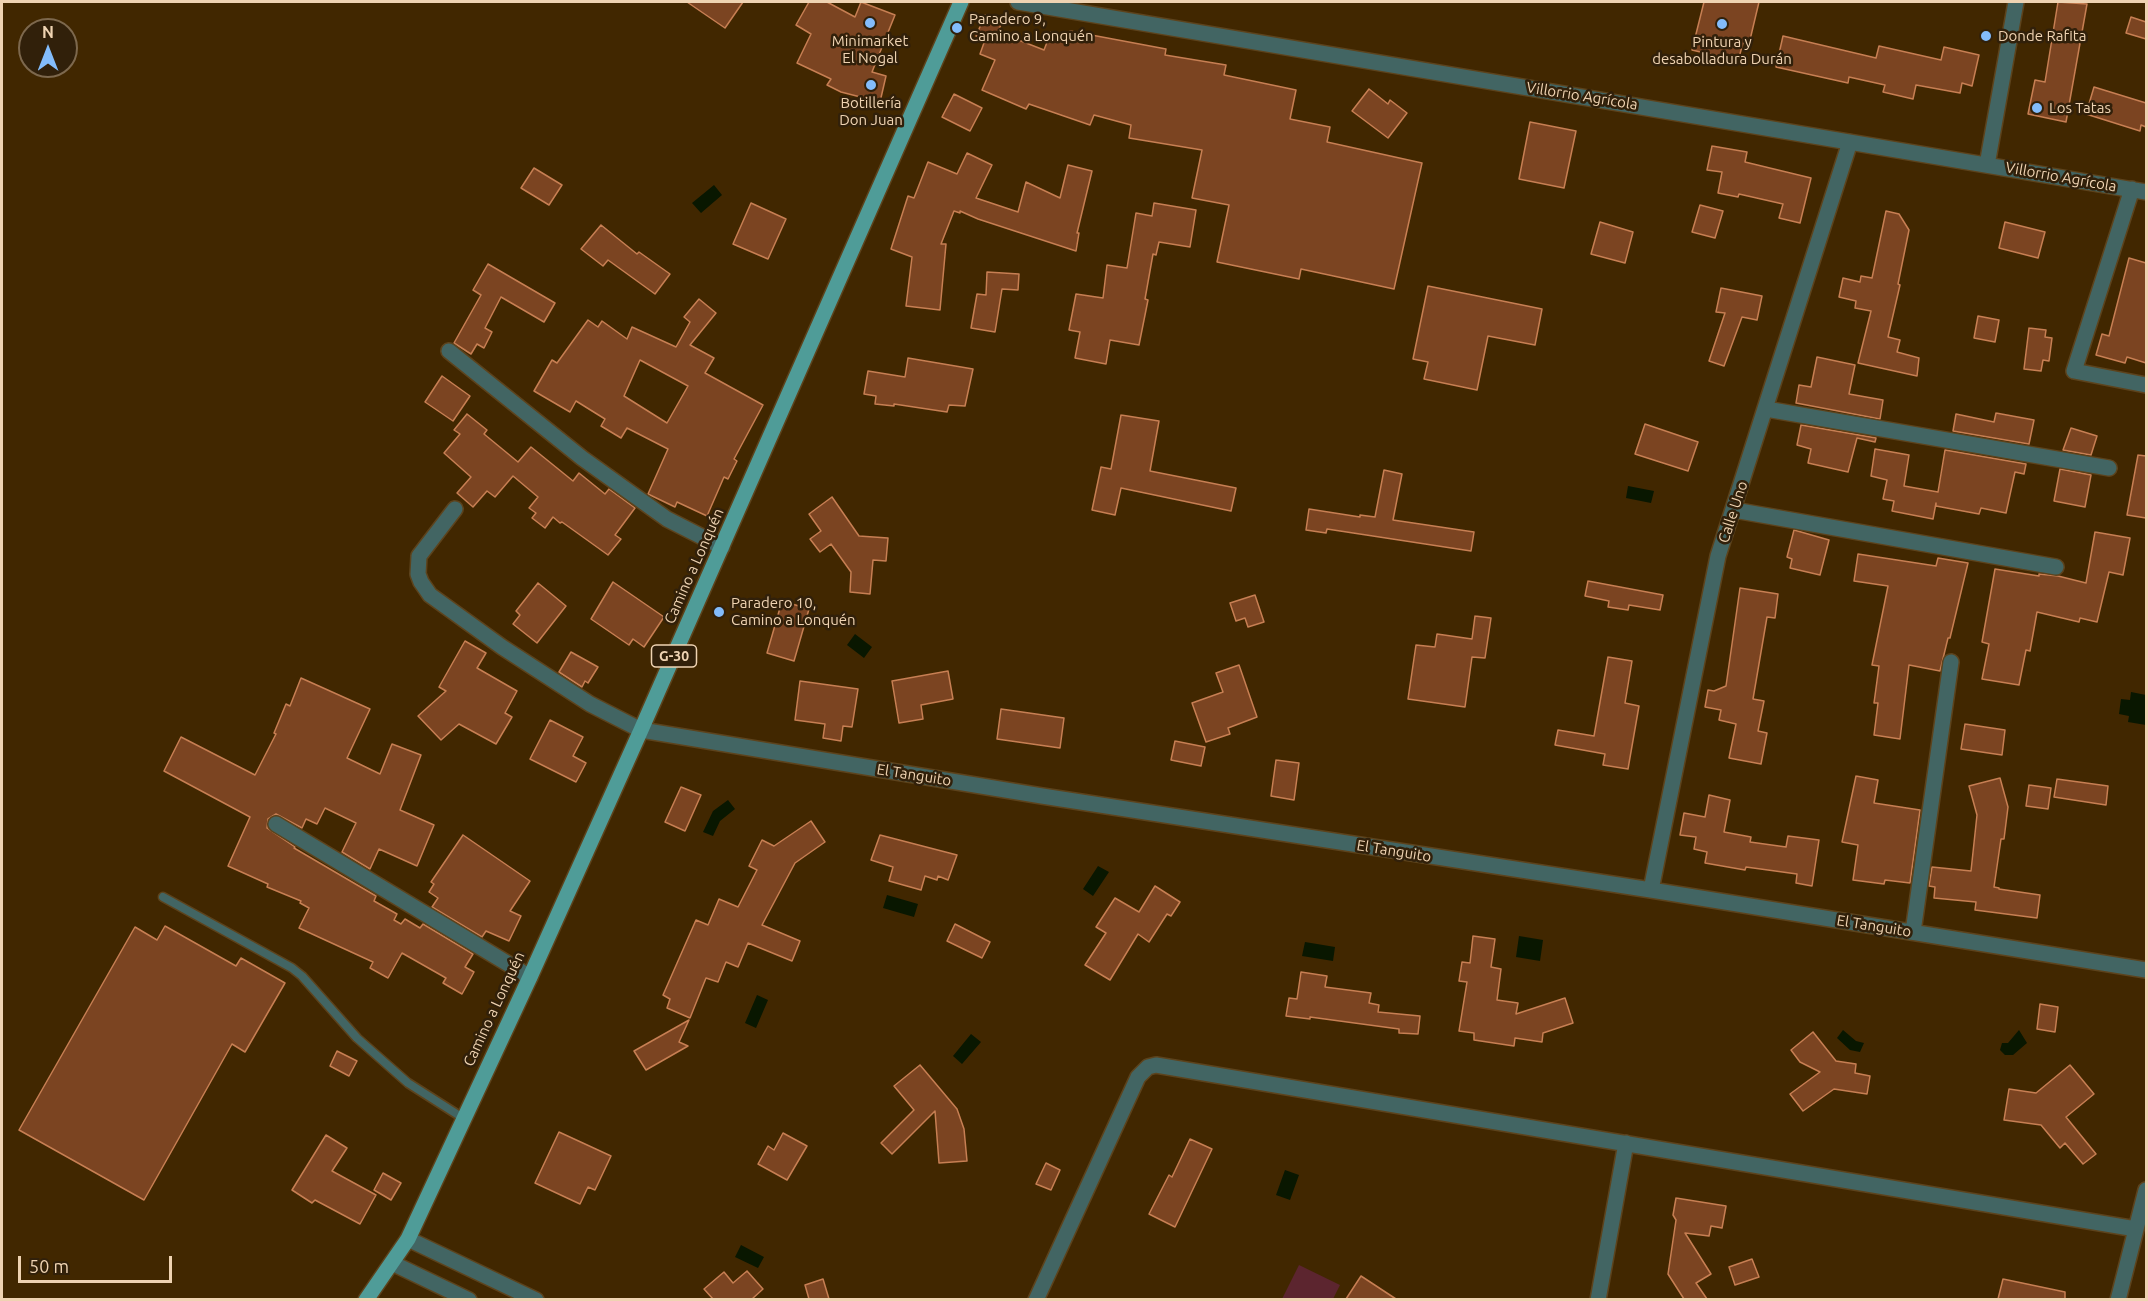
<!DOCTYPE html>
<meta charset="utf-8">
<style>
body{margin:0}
#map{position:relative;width:2148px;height:1301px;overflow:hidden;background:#412700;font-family:Ubuntu,sans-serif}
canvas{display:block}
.frame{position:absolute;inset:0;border:3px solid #efd3b2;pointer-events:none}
.north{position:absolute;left:18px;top:18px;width:60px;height:60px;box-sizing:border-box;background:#31200a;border:2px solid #7d684d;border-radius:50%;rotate:0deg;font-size:16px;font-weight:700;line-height:24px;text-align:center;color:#efd3b2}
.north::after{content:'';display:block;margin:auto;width:21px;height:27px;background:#83bcfb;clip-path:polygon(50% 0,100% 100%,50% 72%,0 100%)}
.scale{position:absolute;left:18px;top:1256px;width:154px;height:27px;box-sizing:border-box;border:3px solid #efd3b2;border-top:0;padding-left:8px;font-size:18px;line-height:21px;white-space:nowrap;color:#efd3b2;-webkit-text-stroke:4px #31200a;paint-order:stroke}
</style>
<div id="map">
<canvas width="2148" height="1301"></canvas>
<div class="frame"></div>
<div class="north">N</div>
<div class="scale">50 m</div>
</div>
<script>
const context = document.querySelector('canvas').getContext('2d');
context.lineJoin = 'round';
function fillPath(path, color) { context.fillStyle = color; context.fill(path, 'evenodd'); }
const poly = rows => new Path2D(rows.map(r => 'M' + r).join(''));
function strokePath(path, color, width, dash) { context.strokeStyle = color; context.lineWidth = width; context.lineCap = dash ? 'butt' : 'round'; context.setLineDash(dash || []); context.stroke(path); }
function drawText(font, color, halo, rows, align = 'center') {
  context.font = font + ' Ubuntu,sans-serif'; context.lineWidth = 5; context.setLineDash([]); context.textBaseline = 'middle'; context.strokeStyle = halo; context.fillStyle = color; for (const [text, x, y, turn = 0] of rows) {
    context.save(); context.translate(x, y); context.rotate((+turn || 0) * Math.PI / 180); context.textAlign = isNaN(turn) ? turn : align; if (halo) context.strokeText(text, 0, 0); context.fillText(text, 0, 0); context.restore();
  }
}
const green = poly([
 [1299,1265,1340,1285,1333,1299,1282,1299]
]);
const water = poly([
 [714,185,722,195,701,213,692,203],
 [1628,486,1654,491,1651,503,1626,498],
 [855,634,872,647,864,658,847,645],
 [2131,692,2146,695,2146,725,2128,722,2129,716,2119,714,2121,699,2130,700],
 [728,800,735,809,720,821,713,836,703,832,713,811],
 [1098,866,1109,872,1093,896,1083,889],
 [887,895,918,904,914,917,883,908],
 [1519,936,1543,940,1540,961,1516,957],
 [1305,942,1335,947,1333,961,1302,956],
 [757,995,768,1000,756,1028,745,1023],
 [1843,1030,1856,1041,1864,1043,1860,1052,1850,1050,1837,1038],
 [2019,1030,2027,1043,2013,1055,2005,1055,2000,1050,2002,1043,2008,1043],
 [971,1034,981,1042,962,1064,953,1056],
 [1285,1170,1299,1175,1290,1200,1276,1195],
 [741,1245,764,1257,758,1268,735,1257]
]);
const building = poly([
 [687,2,743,2,725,28,687,2],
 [809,2,827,2,855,17,861,2,895,15,872,72,886,76,880,102,841,92,827,85,831,79,797,63,811,34,796,25,809,2],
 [1704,2,1759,2,1749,44,1743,43,1738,61,1692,50,1704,2],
 [2058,2,2087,4,2066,122,2028,114,2035,80,2045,82,2058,2],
 [985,15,1002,22,998,32,1044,50,1051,32,1068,38,1070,31,1166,49,1165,55,1226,65,1224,75,1296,90,1290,119,1330,127,1327,142,1422,163,1394,289,1301,269,1299,279,1217,262,1229,205,1192,198,1202,150,1129,138,1131,125,1094,115,1090,125,1029,104,1026,109,982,90,995,60,980,54,985,40,976,36,985,15],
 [2131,17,2146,22,2146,39,2126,33,2131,17],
 [1783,36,1876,58,1879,46,1941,60,1944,47,1979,55,1972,86,1962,83,1960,93,1916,85,1913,99,1883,92,1885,85,1849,77,1848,83,1776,67,1783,36],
 [2094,87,2146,103,2146,127,2141,125,2140,131,2086,114,2094,87],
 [1369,89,1388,104,1390,100,1407,113,1388,138,1352,111,1369,89],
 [954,94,982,108,970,131,942,117,954,94],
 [1530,122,1576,131,1564,188,1519,179,1530,122],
 [1712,146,1747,152,1745,162,1811,178,1800,223,1779,218,1783,204,1739,194,1738,197,1718,193,1722,172,1707,170,1712,146],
 [967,153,992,165,976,198,1018,212,1026,182,1060,198,1068,165,1092,171,1077,233,1079,233,1076,251,978,219,960,211,960,213,954,211,941,244,946,244,940,310,906,306,912,257,891,249,908,196,914,198,928,162,957,174,967,153],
 [534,168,562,185,549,205,521,188,534,168],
 [751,203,786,219,768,259,733,244,751,203],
 [1154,203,1196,210,1190,247,1159,242,1156,255,1153,254,1145,299,1148,300,1139,345,1110,340,1106,364,1075,358,1080,332,1069,330,1076,294,1103,298,1107,265,1127,268,1136,213,1152,216,1154,203],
 [1700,205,1723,211,1715,238,1692,232,1700,205],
 [1886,211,1899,214,1909,230,1898,284,1900,285,1888,337,1900,340,1897,352,1919,358,1917,376,1858,363,1871,311,1855,308,1856,301,1839,297,1843,278,1860,282,1861,276,1872,278,1886,211],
 [1600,222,1633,232,1625,263,1591,254,1600,222],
 [2005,222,2045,232,2038,258,1999,248,2005,222],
 [601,225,637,254,639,252,670,274,655,294,608,260,603,266,581,249,601,225],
 [2129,258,2146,263,2146,363,2127,357,2125,363,2096,355,2102,334,2109,336,2129,258],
 [488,264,555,303,544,322,501,297,485,328,492,332,484,348,477,344,471,354,454,343,481,295,473,290,488,264],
 [987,272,1019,274,1018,290,1002,289,995,332,971,328,977,294,986,295,987,272],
 [1428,286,1542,309,1535,345,1488,336,1477,390,1424,379,1428,362,1413,359,1428,286],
 [1721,288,1762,296,1757,320,1742,317,1724,366,1709,361,1725,313,1716,312,1721,288],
 [699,299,716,313,690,345,714,358,705,373,763,405,734,459,737,461,728,479,724,477,707,516,677,502,675,507,648,494,668,449,627,428,621,438,601,426,605,419,576,401,570,412,534,391,552,360,557,363,588,320,598,327,602,321,627,339,632,327,676,347,690,322,684,317,699,299],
 [640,360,688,386,667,423,624,396,640,360],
 [1978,316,1999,320,1995,342,1974,338,1978,316],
 [2029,328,2046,330,2045,337,2052,338,2049,361,2043,360,2041,371,2024,369,2029,328],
 [1817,357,1855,365,1849,394,1883,400,1880,419,1796,403,1799,385,1811,387,1817,357],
 [908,358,973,369,965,406,949,405,947,412,894,404,894,406,875,404,876,396,864,394,868,371,905,377,908,358],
 [442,376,470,396,453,421,425,402,442,376],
 [1996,413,2034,420,2029,444,1953,431,1956,414,1994,422,1996,413],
 [467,414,487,430,484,434,518,462,531,447,573,481,579,473,605,494,609,489,635,508,615,535,621,539,608,555,562,522,560,523,553,517,545,528,532,518,536,513,529,508,538,497,513,476,495,497,487,491,473,507,457,493,471,477,444,453,460,434,454,430,467,414],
 [1121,415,1159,421,1150,471,1236,488,1231,511,1121,488,1115,515,1092,510,1101,467,1111,469,1121,415],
 [1645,424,1698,442,1688,471,1635,454,1645,424],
 [1801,425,1876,438,1875,442,1857,438,1848,472,1808,463,1811,449,1797,445,1801,425],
 [2071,428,2097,436,2091,455,2063,450,2071,428],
 [1875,449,1909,455,1904,486,1938,492,1945,450,2026,464,2024,474,2015,472,2006,513,1981,508,1979,514,1936,506,1936,503,1933,519,1892,511,1894,501,1883,499,1887,480,1871,476,1875,449],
 [2138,455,2146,456,2146,518,2127,515,2138,455],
 [2060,469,2091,475,2085,507,2054,501,2060,469],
 [1384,470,1402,474,1393,520,1474,532,1471,551,1327,529,1326,533,1306,530,1309,509,1360,517,1360,515,1375,517,1384,470],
 [832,497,859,536,888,538,886,561,873,560,870,594,850,592,851,572,831,544,820,552,810,539,821,531,809,514,832,497],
 [1794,530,1829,540,1820,575,1790,568,1792,559,1787,557,1794,530],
 [2095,532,2130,538,2123,575,2109,572,2097,622,2080,618,2079,622,2037,612,2030,651,2026,650,2019,685,1982,679,1989,644,1982,642,1995,569,2039,576,2039,574,2058,576,2086,583,2095,532],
 [1858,554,1936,566,1938,558,1968,563,1950,638,1948,638,1940,671,1909,665,1900,739,1874,735,1878,703,1874,703,1879,666,1872,665,1888,586,1854,581,1858,554],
 [1588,581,1663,595,1660,610,1629,605,1628,610,1608,607,1609,601,1585,596,1588,581],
 [613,582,664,617,644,647,633,639,629,645,591,619,613,582],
 [538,583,566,606,537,643,513,624,520,615,516,611,538,583],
 [1740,588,1778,594,1775,618,1767,617,1753,699,1764,701,1758,731,1767,733,1761,764,1729,758,1736,724,1719,720,1721,710,1705,707,1708,690,1714,691,1726,686,1740,588],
 [1255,595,1264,622,1248,627,1245,618,1236,621,1230,603,1255,595],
 [782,601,809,609,794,661,767,653,782,601],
 [1475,616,1491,618,1485,658,1472,657,1465,707,1408,699,1416,645,1435,647,1437,634,1472,639,1475,616],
 [465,641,486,653,477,668,517,691,505,713,512,717,496,744,459,724,441,740,418,716,446,691,439,687,465,641],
 [571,652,598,667,588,683,585,681,582,687,559,672,571,652],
 [1608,657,1632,661,1625,703,1639,706,1628,769,1603,765,1605,754,1555,745,1558,730,1594,736,1608,657],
 [1239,665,1257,717,1228,728,1230,734,1206,742,1192,703,1223,692,1216,673,1239,665],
 [948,671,953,699,921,705,923,719,899,723,892,681,948,671],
 [301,678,370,709,347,758,380,774,392,744,421,755,400,810,434,825,417,866,379,849,370,869,342,852,356,823,325,808,317,824,306,819,302,828,276,814,268,819,267,828,295,847,294,848,376,896,374,901,397,914,394,920,401,924,405,919,420,928,423,924,473,954,465,967,474,972,462,994,443,983,446,978,402,953,388,978,370,968,373,962,299,928,309,908,300,903,301,901,267,887,268,884,228,866,250,817,164,771,181,737,255,775,276,734,274,733,286,704,290,706,301,678],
 [800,681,858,689,852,727,843,726,841,741,823,738,825,724,795,720,800,681],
 [1001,709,1064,718,1060,748,997,739,1001,709],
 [550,720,583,737,573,756,586,763,576,782,530,759,550,720],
 [1965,724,2005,730,2002,755,1961,749,1965,724],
 [1175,741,1205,747,1201,766,1171,760,1175,741],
 [1276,760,1299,763,1294,800,1271,796,1276,760],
 [1856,776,1878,780,1874,803,1920,810,1910,883,1885,880,1884,884,1853,880,1858,845,1842,842,1856,776],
 [2000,778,2008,807,2004,839,2001,839,1994,887,1999,888,1999,889,2040,895,2037,918,1975,910,1976,902,1934,898,1935,887,1929,886,1932,867,1971,871,1977,815,1969,786,2000,778],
 [2057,779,2108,786,2106,805,2054,797,2057,779],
 [2029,785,2051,788,2048,809,2026,806,2029,785],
 [681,787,701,795,685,831,665,822,681,787],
 [1709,795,1730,800,1724,832,1751,837,1750,842,1786,847,1788,836,1819,840,1812,886,1796,883,1797,874,1746,867,1745,870,1705,863,1707,852,1694,849,1696,837,1680,835,1684,813,1705,817,1709,795],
 [811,821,825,842,795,863,762,925,800,941,792,961,748,943,738,967,726,962,718,982,706,978,690,1018,667,1008,670,999,663,995,696,920,708,925,719,899,738,907,757,870,749,866,762,840,774,846,811,821],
 [463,835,530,881,510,911,521,916,509,941,486,931,482,937,432,907,438,898,429,892,434,884,431,882,463,835],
 [880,835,957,855,948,880,938,876,937,880,925,876,921,890,889,881,893,867,871,860,880,835],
 [1155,886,1180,902,1171,916,1167,914,1149,942,1138,934,1110,980,1085,965,1106,933,1096,927,1115,898,1139,912,1155,886],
 [955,924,990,942,982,958,947,941,955,924],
 [165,926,236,966,241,958,285,983,245,1052,232,1044,144,1200,19,1130,135,927,157,940,165,926],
 [1473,936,1495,939,1491,967,1501,969,1497,1000,1518,1003,1516,1014,1565,998,1573,1023,1543,1033,1542,1042,1515,1038,1514,1046,1474,1040,1474,1033,1459,1031,1467,982,1459,981,1462,962,1470,963,1473,936],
 [1301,972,1327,976,1325,987,1371,993,1369,1003,1379,1005,1378,1012,1420,1016,1418,1034,1399,1033,1399,1029,1310,1017,1310,1019,1286,1016,1289,998,1297,999,1301,972],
 [2040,1004,2058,1007,2055,1032,2037,1029,2040,1004],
 [689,1020,679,1042,688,1046,646,1070,634,1051,689,1020],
 [1813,1032,1836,1061,1856,1064,1855,1073,1870,1076,1867,1094,1834,1089,1803,1111,1790,1094,1820,1072,1800,1062,1791,1050,1813,1032],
 [337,1051,357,1061,349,1076,330,1066,337,1051],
 [920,1065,957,1109,964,1129,967,1161,939,1163,935,1111,892,1154,881,1143,914,1110,894,1086,920,1065],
 [2070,1065,2094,1094,2066,1117,2096,1154,2083,1164,2065,1143,2060,1148,2041,1125,2004,1120,2009,1089,2036,1093,2070,1065],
 [559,1132,611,1156,595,1190,588,1187,580,1204,535,1183,559,1132],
 [783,1133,807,1146,787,1180,758,1164,768,1146,774,1150,783,1133],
 [326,1135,347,1148,332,1171,376,1195,360,1224,315,1200,312,1203,292,1190,326,1135],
 [1190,1139,1212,1149,1175,1227,1149,1214,1169,1175,1172,1177,1190,1139],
 [1046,1163,1060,1170,1051,1190,1036,1184,1046,1163],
 [383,1173,401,1183,391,1200,374,1190,383,1173],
 [1676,1198,1726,1206,1722,1228,1711,1226,1709,1236,1685,1233,1711,1274,1696,1283,1707,1299,1684,1299,1668,1274,1676,1220,1673,1215,1676,1198],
 [1752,1259,1759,1277,1735,1285,1729,1267,1752,1259],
 [747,1271,763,1289,752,1299,713,1299,704,1289,724,1272,733,1283,747,1271],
 [1361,1276,1396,1299,1346,1299,1361,1276],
 [823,1279,829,1299,809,1299,805,1285,823,1279],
 [2003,1279,2065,1292,2065,1299,1998,1299,2003,1279]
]);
const service = poly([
 [163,897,292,968,302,976,357,1038,408,1083,463,1118]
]);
const minor = poly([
 [1018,2,2146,192],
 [1987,165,2016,2],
 [2132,189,2074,371,2146,385],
 [449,351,582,458,667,519,722,547],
 [1766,409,2109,468],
 [455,509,419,556,418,574,421,582,430,595,502,647,590,704,641,730,1042,796,1651,890,2146,970],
 [1734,510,2056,567],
 [276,824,530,977],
 [1651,890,1718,556,1850,142],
 [1913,932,1951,662],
 [408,1239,536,1300],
 [392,1263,469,1300],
 [1036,1300,1138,1077,1148,1067,1156,1065,2136,1229],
 [1598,1300,1626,1143],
 [2118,1300,2146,1190]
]);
const primary = poly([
 [366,1300,408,1239,530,977,641,730,961,2]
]);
const markers = [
 [870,23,6,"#83bcfb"],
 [1722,24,6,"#83bcfb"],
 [957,28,6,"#83bcfb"],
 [1986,36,6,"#83bcfb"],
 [871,85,6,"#83bcfb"],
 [2037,108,6,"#83bcfb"],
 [719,612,6,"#83bcfb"]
];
const shields = [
 [674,656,45]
];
const shieldNames = [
 ["G-30",674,656]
];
const poiNames = [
 ["Paradero 9,",969,19],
 ["Camino a Lonquén",969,36],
 ["Donde Rafita",1998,36],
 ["Minimarket",870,41,"center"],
 ["El Nogal",870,58,"center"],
 ["Pintura y",1722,42,"center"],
 ["desabolladura Durán",1722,59,"center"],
 ["Botillería",871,103,"center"],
 ["Don Juan",871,120,"center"],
 ["Los Tatas",2049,108],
 ["Paradero 10,",731,603],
 ["Camino a Lonquén",731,620]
];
const streetNames = [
 ["Villorrio Agrícola",1582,96,9],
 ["Villorrio Agrícola",2061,177,10],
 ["Calle Uno",1733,512,-72],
 ["Camino a Lonquén",694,566,-66],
 ["El Tanguito",914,775,9],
 ["El Tanguito",1394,851,9],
 ["El Tanguito",1874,926,9],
 ["Camino a Lonquén",494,1009,-65]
];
fillPath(green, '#5c252f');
fillPath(water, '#091700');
fillPath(building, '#7b4421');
strokePath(building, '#c77f53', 1.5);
strokePath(service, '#5d431c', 11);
strokePath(minor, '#5d431c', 18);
strokePath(primary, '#5d431c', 18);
strokePath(service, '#426563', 8);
strokePath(minor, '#426563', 15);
strokePath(primary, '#4f9c98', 15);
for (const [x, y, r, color] of markers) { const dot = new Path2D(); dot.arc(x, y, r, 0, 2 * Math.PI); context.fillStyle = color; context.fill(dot); strokePath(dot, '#31200a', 2); }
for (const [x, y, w] of shields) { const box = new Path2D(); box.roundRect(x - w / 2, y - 11, w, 22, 4.5); context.fillStyle = '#31200a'; context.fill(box); strokePath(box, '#efd3b2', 1.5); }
drawText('bold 14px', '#efd3b2', null, shieldNames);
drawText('15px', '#efd3b2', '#31200a', poiNames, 'left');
drawText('15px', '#efd3b2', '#31200a', streetNames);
</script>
